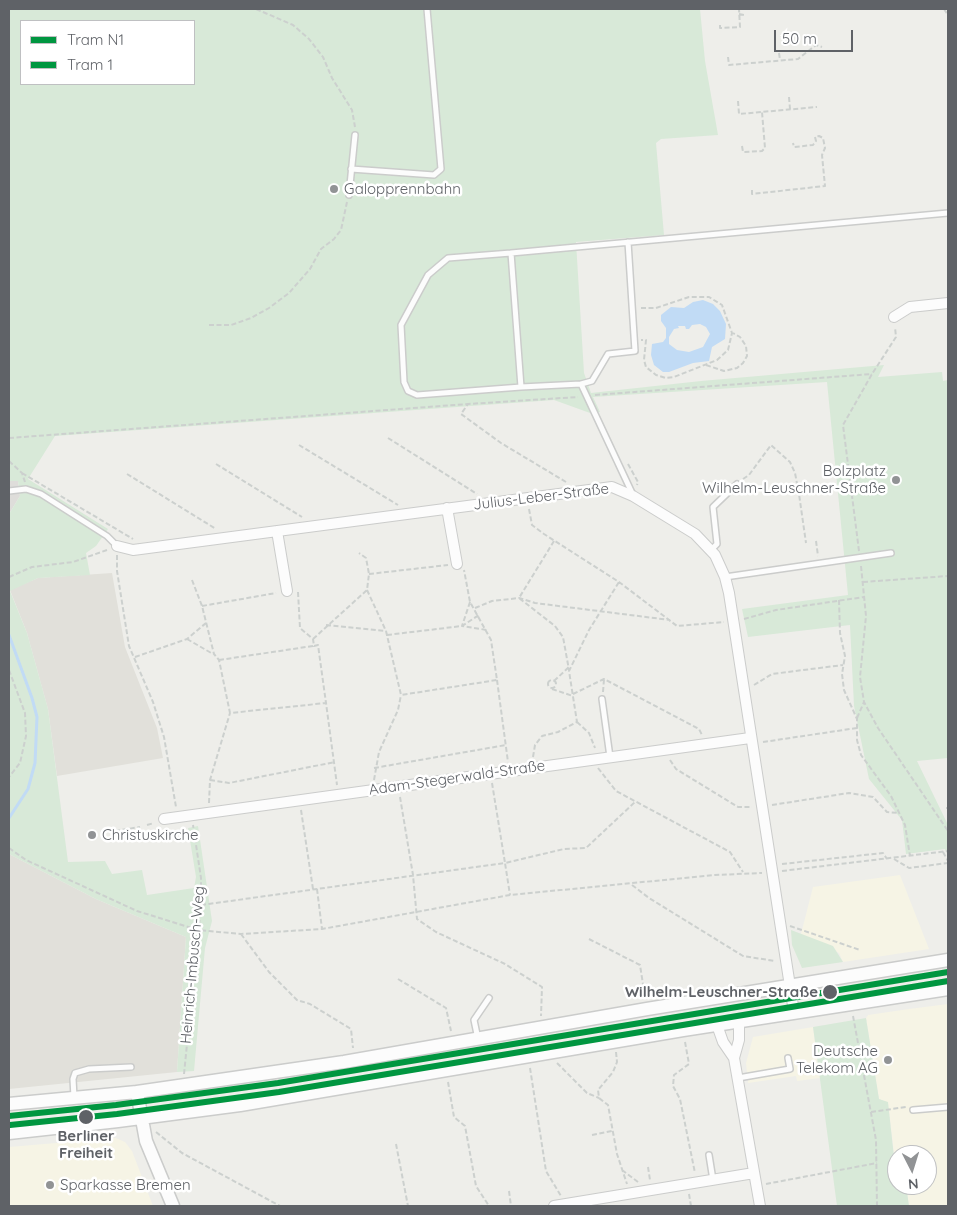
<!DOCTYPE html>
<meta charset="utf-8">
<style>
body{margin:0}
#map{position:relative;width:957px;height:1215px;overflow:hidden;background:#eeeeea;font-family:Quicksand,sans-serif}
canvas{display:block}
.frame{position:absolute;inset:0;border:10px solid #5f6267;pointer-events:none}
.legend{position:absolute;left:20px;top:20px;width:175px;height:65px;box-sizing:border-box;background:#fff;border:1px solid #bfc0c2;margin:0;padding:6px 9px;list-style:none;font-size:15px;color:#5f6267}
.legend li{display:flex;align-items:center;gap:10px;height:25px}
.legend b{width:25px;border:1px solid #bfc0c2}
.north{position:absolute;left:887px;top:1145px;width:50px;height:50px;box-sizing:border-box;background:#fff;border:1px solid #bfc0c2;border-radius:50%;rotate:175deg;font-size:14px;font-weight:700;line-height:20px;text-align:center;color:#5f6267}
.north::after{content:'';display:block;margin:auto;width:18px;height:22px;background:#919395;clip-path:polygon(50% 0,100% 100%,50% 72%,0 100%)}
.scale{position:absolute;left:774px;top:30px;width:79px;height:22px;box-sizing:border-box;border:2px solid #5f6267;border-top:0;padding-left:6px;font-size:15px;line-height:18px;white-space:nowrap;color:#5f6267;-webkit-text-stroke:4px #fff;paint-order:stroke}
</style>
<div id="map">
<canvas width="957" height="1215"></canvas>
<div class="frame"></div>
<ul class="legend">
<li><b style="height:6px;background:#009640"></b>Tram N1</li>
<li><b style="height:6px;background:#009640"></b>Tram 1</li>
</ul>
<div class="north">N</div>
<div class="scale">50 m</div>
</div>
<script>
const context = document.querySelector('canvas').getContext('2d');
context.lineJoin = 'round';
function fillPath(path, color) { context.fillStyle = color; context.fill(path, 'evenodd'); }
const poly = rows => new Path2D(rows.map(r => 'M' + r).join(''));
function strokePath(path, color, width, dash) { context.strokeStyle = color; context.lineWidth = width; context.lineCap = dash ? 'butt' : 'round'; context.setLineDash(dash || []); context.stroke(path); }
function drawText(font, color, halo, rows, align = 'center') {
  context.font = font + ' Quicksand,sans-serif'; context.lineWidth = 5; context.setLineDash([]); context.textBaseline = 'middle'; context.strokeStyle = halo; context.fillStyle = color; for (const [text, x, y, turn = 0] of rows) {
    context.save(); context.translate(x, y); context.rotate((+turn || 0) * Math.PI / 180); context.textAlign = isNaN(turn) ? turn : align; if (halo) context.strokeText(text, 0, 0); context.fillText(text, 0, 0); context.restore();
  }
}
const commercial = poly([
 [900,875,929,949,843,962,839,953,801,934,813,887],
 [948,1004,948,1206,909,1206,906,1185,927,1185,927,1155,897,1155,897,1179,888,1103,879,1099,866,1018,868,1015,909,1009],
 [813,1027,820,1078,797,1081,796,1076,748,1083,746,1063,753,1037],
 [116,1138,125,1142,132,1151,153,1206,9,1206,9,1147]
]);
const industrial = poly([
 [9,481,18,481,20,496,9,514]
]);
const education = poly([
 [112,573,125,647,157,728,163,758,57,776,48,709,27,633,10,590,38,578],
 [9,854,96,899,186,937,177,1072,9,1089]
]);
const green = poly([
 [9,9,700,9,705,61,718,135,661,139,656,143,664,235,576,242,584,373,591,393,701,381,884,365,878,377,942,372,943,381,948,380,948,758,917,761,948,825,948,855,945,849,906,854,902,820,869,779,854,706,850,625,748,637,742,609,848,595,827,382,593,397,600,412,590,413,554,400,55,436,28,479,108,529,96,546,86,553,90,575,38,578,10,591,27,633,48,709,68,862,105,861,112,874,142,870,147,895,194,888,196,877,188,828,198,826,212,921,205,948,194,1071,177,1072,186,937,96,899,9,854,9,514,20,496,18,481,9,481],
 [21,21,194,21,194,84,21,84],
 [791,930,833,946,843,962,802,968,792,945],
 [866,1018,879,1099,888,1102,897,1185,906,1185,909,1206,837,1206,813,1027]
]);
const water = poly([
 [703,300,713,304,720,311,726,324,725,339,712,347,709,361,693,363,669,372,663,372,654,365,651,355,652,344,663,342,666,338,666,328,661,321,661,315,671,307,684,308,693,302],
 [700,324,706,327,710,334,703,347,689,352,677,350,669,344,669,337,674,329,679,328,678,326,685,326,686,329,689,329,692,325]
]);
const stream = poly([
 [9,635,32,698,37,717,35,763,28,789,9,818]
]);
const path = poly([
 [256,9,293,25,309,39,323,57,332,78,352,110,355,127],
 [944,9,948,15],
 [739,14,744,15],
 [720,25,720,28,740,27,739,9],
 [779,53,780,60],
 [728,57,729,65,798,59,816,45,822,47],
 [789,97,790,109],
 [738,101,739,114,817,107],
 [742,146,743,152,762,151,765,148,762,112],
 [752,190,752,194,825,186,822,155,825,148,823,138,819,136,815,137,816,141,813,145,794,147,793,143],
 [641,308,656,308,689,297,709,297,722,305,732,333,728,350,717,360,674,377,666,378,656,375,646,367,644,360,646,340,641,340],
 [209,325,231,325,251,318,269,308,289,293,310,269,321,249,334,239,341,230,347,202],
 [706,365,724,371,737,368,743,363,747,356,746,346,740,337,733,333],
 [595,395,872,374],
 [9,438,468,404],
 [388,438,477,494],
 [299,445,398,505],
 [9,461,22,473,25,482],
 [216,464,302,517],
 [628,464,638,482,637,485],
 [22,473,133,539],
 [127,474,216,529],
 [743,479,749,475,771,445,790,462,795,473,799,494,806,543],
 [566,482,501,443,461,414,468,404,578,397],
 [529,509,532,525,544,534,619,582,677,626,724,622],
 [554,541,519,598,555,626,563,637,569,670],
 [816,541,818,556],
 [859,551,843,425,872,374,896,337,895,327],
 [117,555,117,571,129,646,153,702,164,737,176,807],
 [861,566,866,616,860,677,864,702,878,728,948,831],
 [369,574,448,565],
 [9,577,32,567,73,562,107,550],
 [192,580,202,606,214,654,219,660,230,713,326,703,337,785],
 [863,582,948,576],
 [367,590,386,631,401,695,497,680,491,640,470,602,464,570],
 [298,592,300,628,313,639,314,646,318,645,326,703],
 [839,600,840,633,845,656,842,674,844,690,857,719,857,740,861,755,891,796,905,825,910,856],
 [470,602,462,626,487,630],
 [202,606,276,593],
 [475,608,492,601,519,598,535,603,670,620],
 [744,619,776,610,864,597],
 [326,625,386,631],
 [387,635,462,626,479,615],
 [187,639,213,654],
 [313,639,367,590,369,574,366,558,359,553],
 [135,657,187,639,206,623],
 [219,660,313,646],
 [9,670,25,713,26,736,20,763,9,777],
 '548 684a4 4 0 1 1 8 0a4 4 0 1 1-8 0Z',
 [497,680,508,762],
 [554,681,569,667],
 [754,685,772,674,843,665],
 [552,689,573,696],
 [603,692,604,679],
 [573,694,604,679,699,729,702,735],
 [857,718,864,702],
 [577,722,589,733,595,748],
 [763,742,857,728],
 [533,757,535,745,542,736,558,732,577,722,569,671,589,630,619,582],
 [670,760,676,769,738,807,752,807],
 [374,768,506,745],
 [598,768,616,791,730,852,743,872],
 [210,780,229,783,335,762],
 [374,780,379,752,398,710,401,695],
 [492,783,505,863,564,849,586,848,635,802],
 [400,797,413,875,417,919,436,932,505,964,542,987,541,1016],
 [209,803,210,780,230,713],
 [772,805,849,793,873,797,887,812,899,813],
 [946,808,948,808],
 [301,810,313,889],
 [147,825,154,823],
 [115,831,140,827],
 [9,848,26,860,137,911,198,930,241,934,322,929,510,895,715,875,762,873],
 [943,852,948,861],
 [894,859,909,868,948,863],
 [782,864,883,853,887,859],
 [948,867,948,866],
 [782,871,948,851],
 [632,885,649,898,743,956,775,961],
 [317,889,322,929],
 [201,905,505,863,510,895],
 [790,926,860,950],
 [241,934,269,972,297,1000,310,1004,351,1029,353,1048],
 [589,939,640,965,645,997],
 [398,979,446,1008,451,1031],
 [853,1016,876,1140,877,1206],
 [685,1042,689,1064,674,1075,673,1086,680,1099,695,1173],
 [616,1052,617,1062,613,1072,598,1090,599,1098,608,1105,617,1154,627,1184],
 [557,1063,587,1093,599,1098],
 [530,1068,546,1171,561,1196],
 [184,1074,201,905,201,878,193,825],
 [448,1082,454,1117,465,1126,476,1186,489,1206],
 [871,1112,906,1107],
 [156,1132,182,1153,280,1206],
 [592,1135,612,1131],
 [396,1144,408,1206],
 [648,1167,650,1180],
 [622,1170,638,1182],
 [766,1184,877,1163],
 [509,1191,511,1206],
 [689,1194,691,1206]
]);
const service = poly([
 [351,169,434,175,441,169,427,9],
 [349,195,355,135],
 [511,253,448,258,428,275,401,325,404,382,408,391,417,395,521,387],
 [581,384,592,381,608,354,635,351,628,242],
 [9,491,26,489,41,494,107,536,117,546],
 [633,495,581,384,521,387,511,253,948,213],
 [711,550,717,544,713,507,737,484],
 [725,577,891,553],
 [602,699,610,757],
 [478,1039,474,1020,489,998],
 [738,1078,790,1069,788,1058],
 [74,1097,73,1079,75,1073,89,1069,131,1067],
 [913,1110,948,1107],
 [709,1155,713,1180]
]);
const minor = poly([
 [894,317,910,307,948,303],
 [447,508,457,564],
 [277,531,287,591],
 [117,546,133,550,612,487,633,496,695,534,715,555,725,577,729,593,794,1012],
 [164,819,750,738],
 [717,1025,723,1042,734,1058,760,1206],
 [734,1058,739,1040,739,1021],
 [554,1206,754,1173]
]);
const tertiary = poly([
 [137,1092,146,1141,173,1206],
 [9,1104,137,1092,344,1062,647,1009,948,960],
 [9,1133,118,1121,240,1105,683,1030,948,989]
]);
const tram1 = poly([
 [9,1116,116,1105,278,1083,948,972]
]);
const tram2 = poly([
 [10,1125,117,1114,279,1092,948,981]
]);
const markers = [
 [334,189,5,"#919395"],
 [896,480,5,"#919395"],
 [92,835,5,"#919395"],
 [830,992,8,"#5f6267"],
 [888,1060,5,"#919395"],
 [86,1117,8,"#5f6267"],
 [50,1185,5,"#919395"]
];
const poiNames = [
 ["Galopprennbahn",344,189],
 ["Bolzplatz",886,471,"right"],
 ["Wilhelm-Leuschner-Straße",886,488,"right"],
 ["Christuskirche",102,835],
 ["Deutsche",878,1051,"right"],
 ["Telekom AG",878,1068,"right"],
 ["Sparkasse Bremen",60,1185]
];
const streetNames = [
 ["Julius-Leber-Straße",541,497,-7],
 ["Adam-Stegerwald-Straße",457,778,-8],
 ["Heinrich-Imbusch-Weg",193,965,-85]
];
const stopNames = [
 ["Wilhelm-Leuschner-Straße",818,992],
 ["Berliner",86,1136,"center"],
 ["Freiheit",86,1153,"center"]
];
fillPath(commercial, '#f6f4e5');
fillPath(industrial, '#deddda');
fillPath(education, '#e1e0da');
fillPath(green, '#d8e9d8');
fillPath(water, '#c1dbf5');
strokePath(stream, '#c1dbf5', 3);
strokePath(service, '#cbcccb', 8);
strokePath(minor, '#cbcccb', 12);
strokePath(tertiary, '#cbcccb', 15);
strokePath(path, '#ccd0ce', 2, [5, 2.5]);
strokePath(service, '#fcfcfc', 5);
strokePath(minor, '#fcfcfc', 10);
strokePath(tertiary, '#fcfcfc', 12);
strokePath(tram1, '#009640', 6);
strokePath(tram2, '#009640', 6);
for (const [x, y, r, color] of markers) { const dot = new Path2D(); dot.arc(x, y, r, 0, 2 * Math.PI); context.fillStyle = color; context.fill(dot); strokePath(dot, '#fff', 2); }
drawText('15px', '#5f6267', '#fff', poiNames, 'left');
drawText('15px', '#5f6267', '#fff', streetNames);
drawText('bold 15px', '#5f6267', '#fff', stopNames, 'right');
</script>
